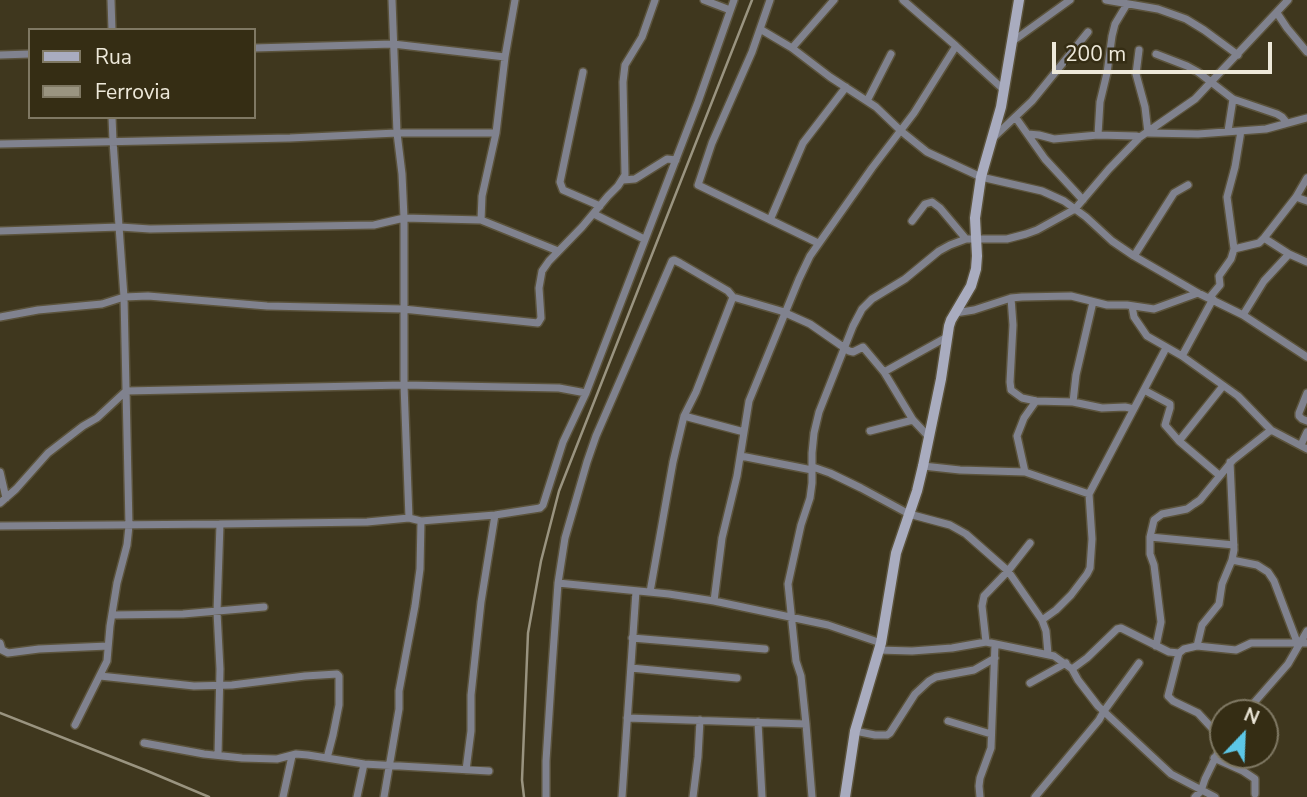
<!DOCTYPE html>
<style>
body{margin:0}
#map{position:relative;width:1307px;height:797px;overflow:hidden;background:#3f371e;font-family:"Nunito Sans",sans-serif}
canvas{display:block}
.legend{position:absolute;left:28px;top:28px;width:228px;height:91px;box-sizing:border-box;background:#352d14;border:2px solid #7f7863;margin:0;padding:9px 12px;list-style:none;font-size:21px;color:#eee9da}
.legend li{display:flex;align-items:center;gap:14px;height:35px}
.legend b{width:35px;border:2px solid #7f7863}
.north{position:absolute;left:1209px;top:699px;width:70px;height:70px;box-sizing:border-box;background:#352d14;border:2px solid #7f7863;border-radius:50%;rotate:23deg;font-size:19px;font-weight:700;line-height:28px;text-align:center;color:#eee9da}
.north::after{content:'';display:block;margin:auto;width:24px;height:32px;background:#5cc7e7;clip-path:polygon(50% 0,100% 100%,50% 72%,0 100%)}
.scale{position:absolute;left:1052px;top:42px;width:220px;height:32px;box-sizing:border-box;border:4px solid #eee9da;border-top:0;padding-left:9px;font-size:21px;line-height:24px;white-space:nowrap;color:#eee9da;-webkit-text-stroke:5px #352d14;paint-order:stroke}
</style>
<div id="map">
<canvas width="1307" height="797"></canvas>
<ul class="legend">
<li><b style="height:9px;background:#a9acbf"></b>Rua</li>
<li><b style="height:9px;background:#9a9480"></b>Ferrovia</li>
</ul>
<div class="north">N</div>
<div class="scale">200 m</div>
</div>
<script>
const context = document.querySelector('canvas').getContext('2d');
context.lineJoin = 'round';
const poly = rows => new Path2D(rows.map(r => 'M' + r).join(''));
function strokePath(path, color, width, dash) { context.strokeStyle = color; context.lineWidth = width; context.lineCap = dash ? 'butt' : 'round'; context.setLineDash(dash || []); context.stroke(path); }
const street = poly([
 [111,0,112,30],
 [392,0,397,133,402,174,404,218,404,385,409,518],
 [704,0,730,10],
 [770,0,752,52,712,143,698,185,818,243],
 [903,0,956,46,1004,90],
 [1106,0,1158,9,1186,19,1204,30,1238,55],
 [1277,13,1287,28,1307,52],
 [760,29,792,48,830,77,876,107,901,131,927,152,981,177,1042,191,1064,201,1086,217,1112,241,1134,256,1198,293,1243,315,1307,357],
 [1013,41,1070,0],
 [254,48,393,44,505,57],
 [792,48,834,0],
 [1139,50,1136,74,1145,107,1148,133,1198,134,1266,129,1307,118],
 [1156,54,1187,66,1198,72,1233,99,1277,114,1282,117,1287,123],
 [0,55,30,54],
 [583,72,560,182,563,190,600,206],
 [867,101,891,54],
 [1016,118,1045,159,1083,200],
 [1228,131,1233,99],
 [1241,131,1235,167,1227,197,1234,249,1259,243,1264,238,1296,197,1307,178],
 [1028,134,1039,135,1054,139,1098,135,1136,136,1140,137],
 [1098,135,1100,102,1107,73,1112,36,1115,24,1127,4],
 [993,138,1032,101,1088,32],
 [0,144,290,138,397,133,496,133],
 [623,180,635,179,667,159,676,160],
 [1296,197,1307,201],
 [594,214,644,239],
 [481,220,482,196,496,133,505,57,515,0],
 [770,220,803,143,846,87],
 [912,221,925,204,932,202,940,208,966,239],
 [0,231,120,227,150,229,374,225,404,218,481,220,558,251],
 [1264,238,1289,254,1307,262],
 [1134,256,1174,193,1188,185],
 [1210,297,1220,285,1219,276,1231,259,1234,249],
 [1011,298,1013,325,1010,382,1011,390,1022,398,1036,401,1073,402],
 [1093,302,1076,375,1073,402,1102,408,1125,407,1134,409],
 [1132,306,1134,317,1147,336,1182,356,1213,299],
 [955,313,974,310,1011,298,1022,297,1071,296,1107,305,1127,305,1154,309,1198,293],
 [1243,315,1264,281,1289,254],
 [0,317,38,310,102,304,124,297,148,296,267,306,403,309,538,323,541,318,539,288,542,271,549,261,582,227,608,196,618,186,625,175,623,82,625,65,642,37,655,0],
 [1182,356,1238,396,1271,430],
 [884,372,947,337],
 [1144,390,1170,404,1170,408,1165,425,1179,441,1219,475],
 [1307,393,1299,413,1299,416,1302,419,1307,421],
 [684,416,744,432],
 [870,431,913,420],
 [1179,441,1223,386],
 [1301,445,1307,432],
 [741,456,812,470],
 [923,466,960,470,1025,472,1089,494],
 [813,467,830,473,861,488,909,514,950,525,966,534,1008,571,1042,620,1046,631,1048,654],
 [0,472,6,498],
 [1025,472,1017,436,1024,418,1036,401],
 [0,503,16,489,48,453,83,426,97,418,126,391,404,385,559,388,586,393],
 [0,526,220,524,367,522,409,518,421,521,495,515,540,508,543,505,563,442,586,393,658,206,698,102,734,0],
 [1150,537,1234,545],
 [1232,560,1257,565,1268,572,1274,581,1297,642],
 [558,583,669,594,714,601,828,625,881,643],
 [650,592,673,462,684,416,696,392,733,297],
 [714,601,722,538,737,476,749,401,799,279,810,256,872,168,914,113,956,46],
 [112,615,183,614,264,607],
 [1042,620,1056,610,1071,595,1087,574,1090,568,1092,539,1089,494,1166,348],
 [632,638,765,649],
 [986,642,982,606,984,596,1008,571,1030,543],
 [0,643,2,650,8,653,39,649,108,646],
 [1156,646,1161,622,1154,565,1150,554,1150,537,1154,520,1162,514,1187,509,1194,504,1200,500,1233,460,1271,430,1307,449],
 [1197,646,1202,625,1219,604,1222,584,1232,560,1234,550,1230,462],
 [878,650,912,651,952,648,986,642,1054,656,1072,669,1078,680,1098,706,1171,774,1215,797],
 [631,668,737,678],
 [1072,669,1087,658,1117,629,1121,628,1169,652,1179,653],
 [100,676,194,686,232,685,305,676,337,674,339,676,339,705,333,735,327,758],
 [1030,683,1066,663],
 [1245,713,1288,664,1307,631],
 [627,718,806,724],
 [948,721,991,734],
 [758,722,762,797],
 [75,725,107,661,110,626,117,583,127,545,129,526,124,297,113,141,112,117],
 [855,731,875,735,887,735,890,733,915,694,929,681,936,677,974,670,995,658],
 [1223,740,1198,713,1173,701,1168,696,1179,653,1184,649,1197,646,1236,650,1251,643,1307,643],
 [144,743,204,754,242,758,277,759,296,754,308,755,364,764,489,771],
 [218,755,220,669,217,612,220,524],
 [1214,758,1243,771,1255,779,1255,794],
 [466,770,471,731,471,695,481,602,495,515],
 [283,797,292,756],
 [357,797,364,764],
 [384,797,399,709,399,691,415,606,420,569,421,521],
 [546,797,546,761,552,668,558,583,565,538,587,462,596,436,672,261,674,260,680,263,728,291,733,297,781,311,810,324,849,351,853,352,863,347,884,372,913,420,929,437],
 [622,797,636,591],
 [693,797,698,757,700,720],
 [812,797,806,724,801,676,796,661,788,584,801,525,810,498,812,483,812,453,814,433,819,412,853,326,862,309,872,299,905,279,939,251,950,245,966,239,1007,239,1026,234,1037,230,1075,209,1109,169,1140,137,1195,99,1288,0],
 [980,797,979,786,980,778,991,748,995,644],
 [1035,797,1099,720,1104,711,1139,663],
 [1195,797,1201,791,1205,779,1223,742]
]);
const secondary = poly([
 [845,797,855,731,881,643,896,553,917,491,923,466,941,379,949,326,951,320,971,286,976,269,977,256,975,218,981,177,1001,107,1019,0]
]);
const rail = poly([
 [0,713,145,770,209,797],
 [524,797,522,780,528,633,541,561,559,491,752,0]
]);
strokePath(street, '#5b533c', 10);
strokePath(secondary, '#5b533c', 13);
strokePath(street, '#80828e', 7);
strokePath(secondary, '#a9acbf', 10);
strokePath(rail, '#9a9480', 2.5);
</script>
